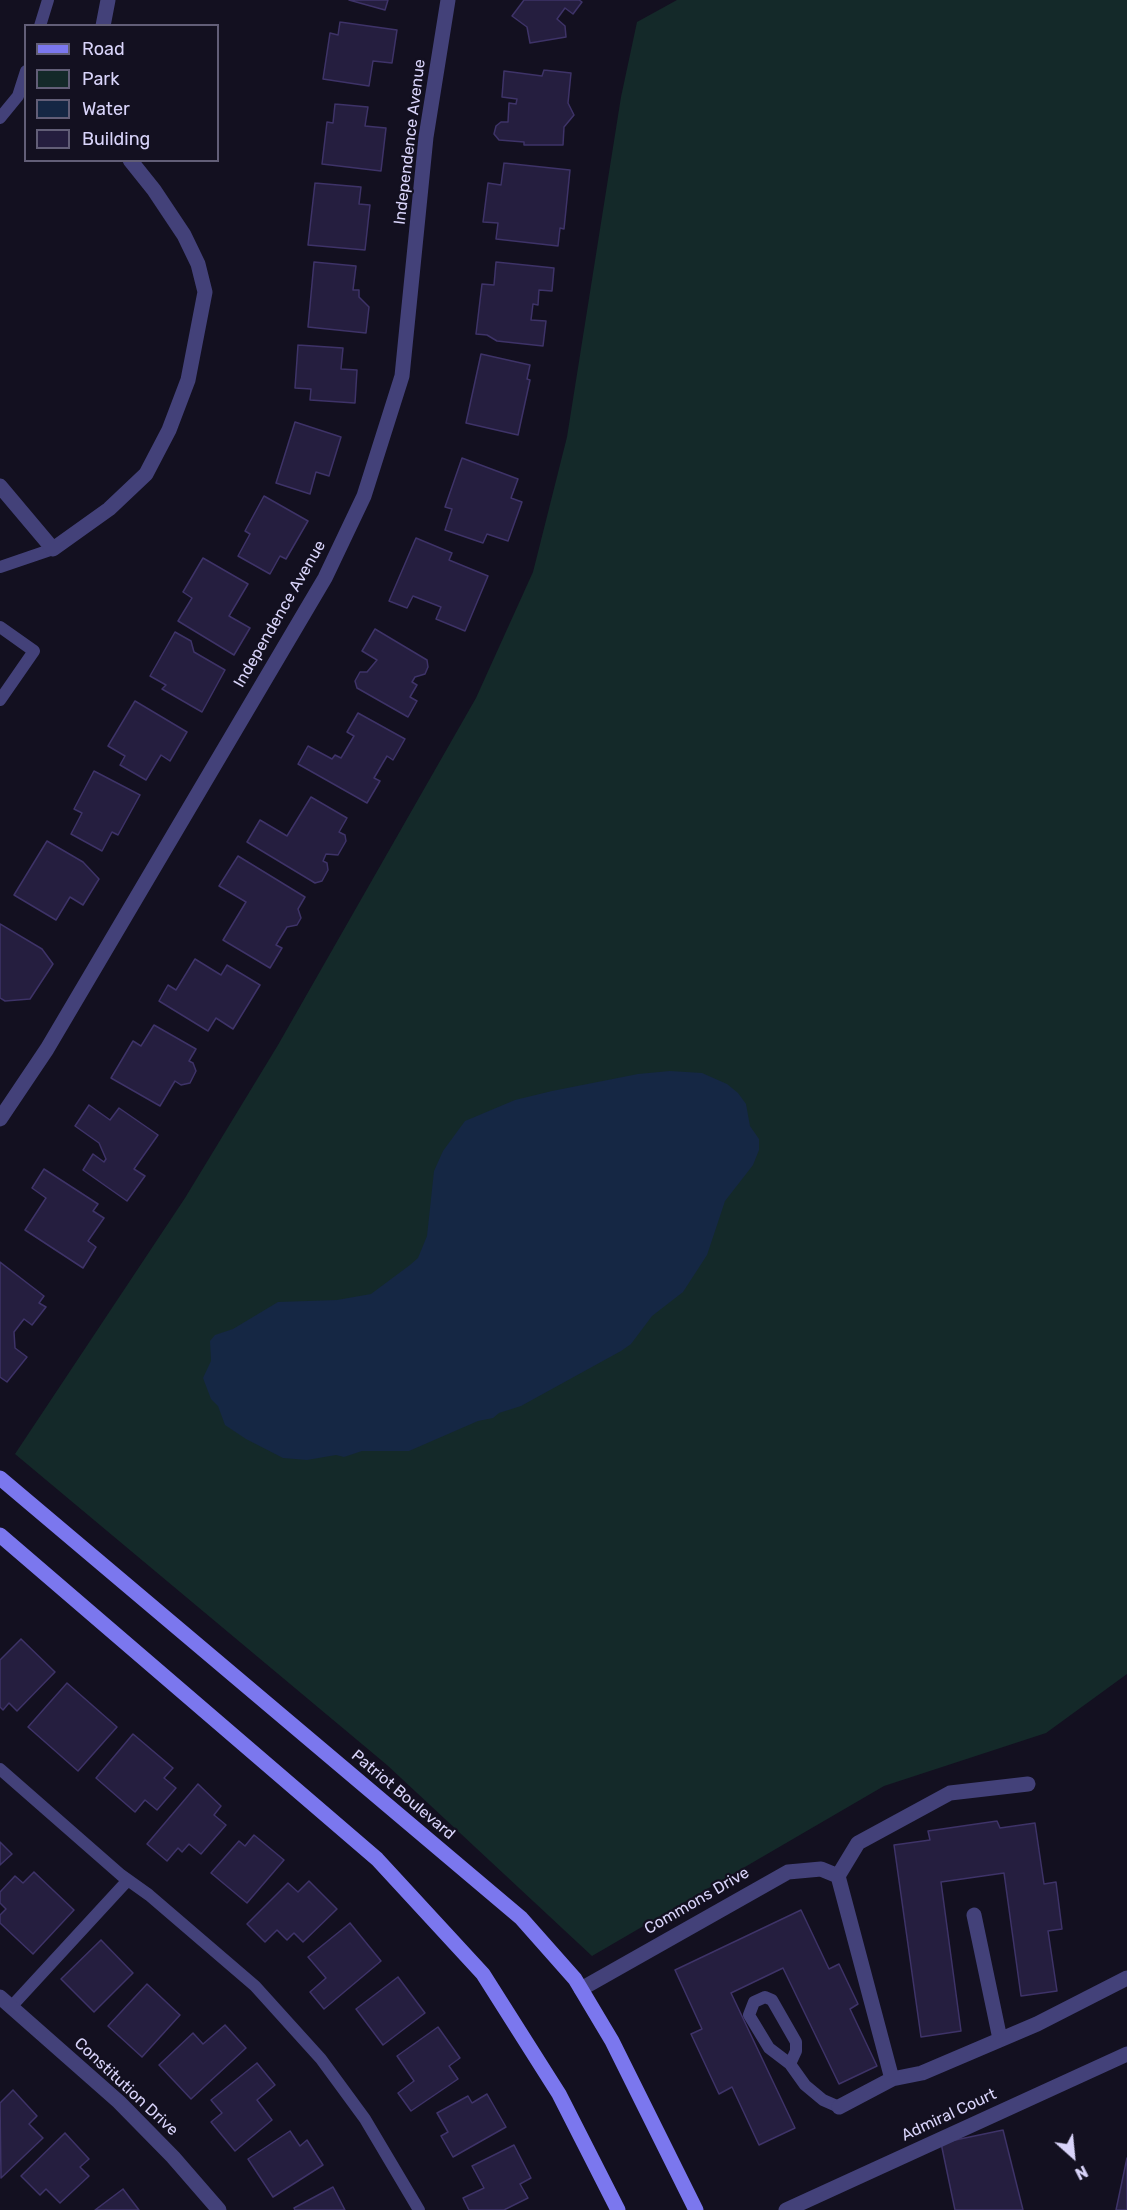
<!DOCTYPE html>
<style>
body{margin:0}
#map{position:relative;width:1127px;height:2210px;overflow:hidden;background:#131020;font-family:Rubik,sans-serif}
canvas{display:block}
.legend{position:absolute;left:24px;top:24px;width:195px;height:138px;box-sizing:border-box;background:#131020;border:2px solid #625e77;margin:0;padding:8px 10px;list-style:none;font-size:18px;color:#d9d4fa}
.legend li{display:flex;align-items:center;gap:12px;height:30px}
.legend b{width:30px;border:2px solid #625e77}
.north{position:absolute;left:1043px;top:2126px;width:60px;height:60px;-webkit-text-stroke:4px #131020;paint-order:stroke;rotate:153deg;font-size:16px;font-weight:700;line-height:24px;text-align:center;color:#d9d4fa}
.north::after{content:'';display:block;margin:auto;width:21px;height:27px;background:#d9d4fa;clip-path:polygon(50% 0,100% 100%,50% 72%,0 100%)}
</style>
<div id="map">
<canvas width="1127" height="2210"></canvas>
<ul class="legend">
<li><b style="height:8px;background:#7b77ee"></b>Road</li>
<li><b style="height:16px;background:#142929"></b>Park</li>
<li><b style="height:16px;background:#152744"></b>Water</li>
<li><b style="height:16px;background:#251e3f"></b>Building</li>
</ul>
<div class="north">N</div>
</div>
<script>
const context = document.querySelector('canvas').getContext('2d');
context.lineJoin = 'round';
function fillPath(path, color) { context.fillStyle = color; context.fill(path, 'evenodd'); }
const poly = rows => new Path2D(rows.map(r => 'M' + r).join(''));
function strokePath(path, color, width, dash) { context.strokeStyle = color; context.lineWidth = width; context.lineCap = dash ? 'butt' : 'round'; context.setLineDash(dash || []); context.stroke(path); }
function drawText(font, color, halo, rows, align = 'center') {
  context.font = font + ' Rubik,sans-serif'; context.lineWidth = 4.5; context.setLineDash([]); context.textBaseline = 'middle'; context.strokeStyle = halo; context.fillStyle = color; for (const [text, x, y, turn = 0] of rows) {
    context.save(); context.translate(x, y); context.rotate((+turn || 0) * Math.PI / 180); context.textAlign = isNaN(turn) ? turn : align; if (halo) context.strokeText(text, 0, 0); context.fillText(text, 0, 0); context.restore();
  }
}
const green = poly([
 [677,0,1127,0,1127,1674,1046,1733,884,1786,592,1956,387,1765,15,1454,185,1198,278,1045,476,698,533,572,567,437,621,97,637,22]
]);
const water = poly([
 [670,1071,702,1073,727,1084,738,1093,746,1104,750,1126,759,1139,759,1150,753,1165,725,1201,707,1255,683,1292,652,1316,631,1344,621,1351,521,1406,499,1413,493,1418,478,1421,409,1451,362,1451,344,1457,336,1455,307,1460,283,1458,246,1439,225,1425,218,1406,211,1399,203,1378,211,1361,210,1341,215,1335,233,1329,278,1302,337,1300,371,1294,410,1265,418,1258,427,1236,434,1171,443,1151,465,1121,515,1100,552,1091,638,1074]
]);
const building = poly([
 [349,0,388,0,385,10,349,0],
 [524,0,579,0,582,2,573,14,565,8,557,19,565,26,566,37,530,43,527,27,512,16,524,0],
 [340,22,397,30,392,63,373,61,369,86,323,79,330,33,338,35,340,22],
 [544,70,571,73,568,103,574,115,564,127,563,145,524,145,524,142,499,140,494,134,496,126,501,122,508,122,509,103,516,104,517,99,502,97,504,71,542,76,544,70],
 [335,104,368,107,365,126,386,128,381,171,322,164,327,122,333,123,335,104],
 [504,163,570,170,564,229,560,228,558,246,496,239,498,223,483,222,488,183,501,185,504,163],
 [315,183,361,187,359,204,370,205,365,250,308,245,315,183],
 [314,262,356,266,353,290,359,290,359,297,369,307,366,333,308,327,314,262],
 [496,262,554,268,552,291,539,290,538,305,533,304,531,320,546,321,543,346,497,341,487,335,476,334,482,284,494,285,496,262],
 [298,345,343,348,341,369,357,370,355,403,310,400,311,389,295,388,298,345],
 [481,354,530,365,527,379,530,380,518,435,466,423,481,354],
 [295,422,341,437,329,476,316,472,310,494,276,483,295,422],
 [462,458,518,479,511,498,522,502,508,541,487,534,483,543,445,530,452,509,445,507,462,458],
 [264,496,308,521,286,559,280,556,270,574,238,556,250,534,245,531,264,496],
 [416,538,452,553,449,560,488,576,465,631,436,619,441,607,413,596,407,608,389,601,416,538],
 [203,558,248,584,229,616,250,628,234,655,178,621,192,598,183,592,203,558],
 [375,629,427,660,428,667,425,674,415,677,412,682,417,685,410,697,417,701,408,717,357,688,355,681,360,672,367,672,377,660,362,651,375,629],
 [175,632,191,641,194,652,225,670,202,712,162,689,166,685,150,676,175,632],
 [135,701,187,732,170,761,161,755,146,780,120,765,125,756,108,746,135,701],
 [358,713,405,739,393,760,387,756,374,778,380,781,367,803,298,764,308,746,332,759,335,755,341,758,354,736,347,732,358,713],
 [94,771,140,795,118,835,112,832,102,851,71,834,82,813,74,809,94,771],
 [311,797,347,818,339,832,345,835,346,841,338,855,326,854,323,861,327,863,328,870,322,881,315,883,247,842,260,820,287,836,311,797],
 [47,841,83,862,99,879,83,905,70,897,56,920,14,895,47,841],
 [238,856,305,897,298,909,301,918,297,925,287,927,276,945,282,948,270,968,223,940,246,902,219,886,238,856],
 [0,924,42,949,53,964,30,999,5,1001,0,998,0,924],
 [195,959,221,975,227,965,260,985,233,1029,216,1018,208,1031,159,1001,168,985,176,990,195,959],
 [154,1025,196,1049,189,1061,193,1063,196,1071,190,1083,181,1085,175,1081,160,1106,111,1078,133,1041,141,1046,154,1025],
 [89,1105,110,1120,119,1108,158,1135,134,1169,145,1176,127,1201,83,1170,93,1154,104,1162,106,1159,99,1143,75,1126,89,1105],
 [44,1169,98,1204,93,1211,104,1218,88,1241,96,1247,83,1268,25,1230,46,1198,32,1188,44,1169],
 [0,1262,44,1296,39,1303,46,1307,32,1325,24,1319,14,1332,15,1348,27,1357,7,1382,0,1377,0,1262],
 [21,1639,55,1672,17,1711,9,1703,3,1710,0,1707,0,1660,21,1639],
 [67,1683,117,1727,78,1771,28,1727,67,1683],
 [133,1734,173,1768,164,1778,176,1788,157,1810,145,1800,135,1812,96,1778,133,1734],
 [198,1784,221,1806,214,1815,226,1825,201,1854,189,1844,182,1852,178,1848,167,1861,147,1844,198,1784],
 [997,1821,1000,1828,1035,1823,1044,1884,1056,1882,1062,1929,1048,1931,1057,1991,1021,1996,1004,1873,941,1882,961,2031,921,2037,894,1845,930,1840,928,1831,997,1821],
 [254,1835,284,1860,247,1903,211,1873,239,1841,245,1846,254,1835],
 [0,1842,12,1854,0,1865,0,1842],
 [34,1872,74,1910,33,1954,0,1923,0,1915,6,1909,0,1903,0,1892,15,1876,23,1883,34,1872],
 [309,1881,337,1909,303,1942,294,1933,287,1940,277,1930,265,1942,247,1924,288,1883,298,1892,309,1881],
 [801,1910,829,1969,839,1964,858,2004,850,2009,877,2066,839,2084,783,1968,731,1993,795,2128,759,2145,732,2087,719,2094,691,2034,702,2029,675,1970,801,1910],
 [350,1923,381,1961,324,2009,310,1992,326,1978,308,1957,350,1923],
 [101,1940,133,1973,94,2012,61,1979,101,1940],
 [398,1977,425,2013,383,2045,356,2009,398,1977],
 [147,1984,180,2015,142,2057,108,2026,147,1984],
 [225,2025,246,2048,191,2099,159,2065,193,2033,203,2044,225,2025],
 [438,2027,460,2058,449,2066,458,2079,411,2111,398,2093,414,2081,397,2056,438,2027],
 [257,2063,275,2085,257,2100,272,2120,235,2151,211,2122,222,2113,211,2100,257,2063],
 [13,2090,37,2116,29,2124,43,2138,1,2178,0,2103,13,2090],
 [487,2094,506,2127,453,2157,441,2136,448,2132,437,2113,468,2096,472,2103,487,2094],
 [1003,2130,1023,2210,955,2210,941,2143,1003,2130],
 [290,2131,300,2146,307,2140,323,2165,273,2197,248,2159,290,2131],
 [65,2133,89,2159,80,2167,89,2176,60,2203,46,2189,40,2195,21,2176,65,2133],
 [514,2145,531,2178,520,2184,528,2198,504,2210,469,2210,463,2198,484,2188,472,2166,514,2145],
 [1127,2158,1127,2210,1116,2210,1127,2158],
 [333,2187,345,2210,295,2210,294,2208,333,2187],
 [123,2189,139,2210,95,2210,123,2189]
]);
const service = poly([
 [40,26,48,0],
 [0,118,18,96,26,71],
 [0,567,53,549],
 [0,627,34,651,0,700],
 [0,1769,121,1875,149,1895,255,1986,321,2059,365,2119,419,2210],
 [11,2007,128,1880],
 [790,2064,796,2051,796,2042,772,2000,765,1997,754,2002,749,2015,769,2048,790,2064,805,2085,823,2100,839,2107]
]);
const minor = poly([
 [103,26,108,0],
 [0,486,53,549,109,509,146,474,169,430,188,380,205,292,198,264,184,235,154,190,130,160],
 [0,1119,47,1049,325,578,364,496,402,376,426,137,448,0],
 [974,1915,1000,2039],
 [581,1989,788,1872,821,1869,838,1876],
 [0,1997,119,2102,173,2157,219,2210],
 [892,2079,838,1876,858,1843,950,1793,1028,1784],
 [839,2107,892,2079,922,2073,1037,2024,1127,1978],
 [786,2210,1127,2054]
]);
const secondary = poly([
 [0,1478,521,1918,575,1979,612,2041,696,2210],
 [0,1535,377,1859,483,1974,559,2094,618,2210]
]);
const streetNames = [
 ["Independence Avenue",410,142,-83],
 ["Independence Avenue",280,614,-60],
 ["Patriot Boulevard",403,1795,40],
 ["Commons Drive",697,1901,-30],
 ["Constitution Drive",126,2087,43],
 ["Admiral Court",949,2115,-25]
];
fillPath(green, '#142929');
fillPath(water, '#152744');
fillPath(building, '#251e3f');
strokePath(building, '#3e3368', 1.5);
strokePath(service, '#434179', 12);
strokePath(minor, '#434179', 15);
strokePath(secondary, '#7b77ee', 15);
drawText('16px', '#d9d4fa', '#131020', streetNames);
</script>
